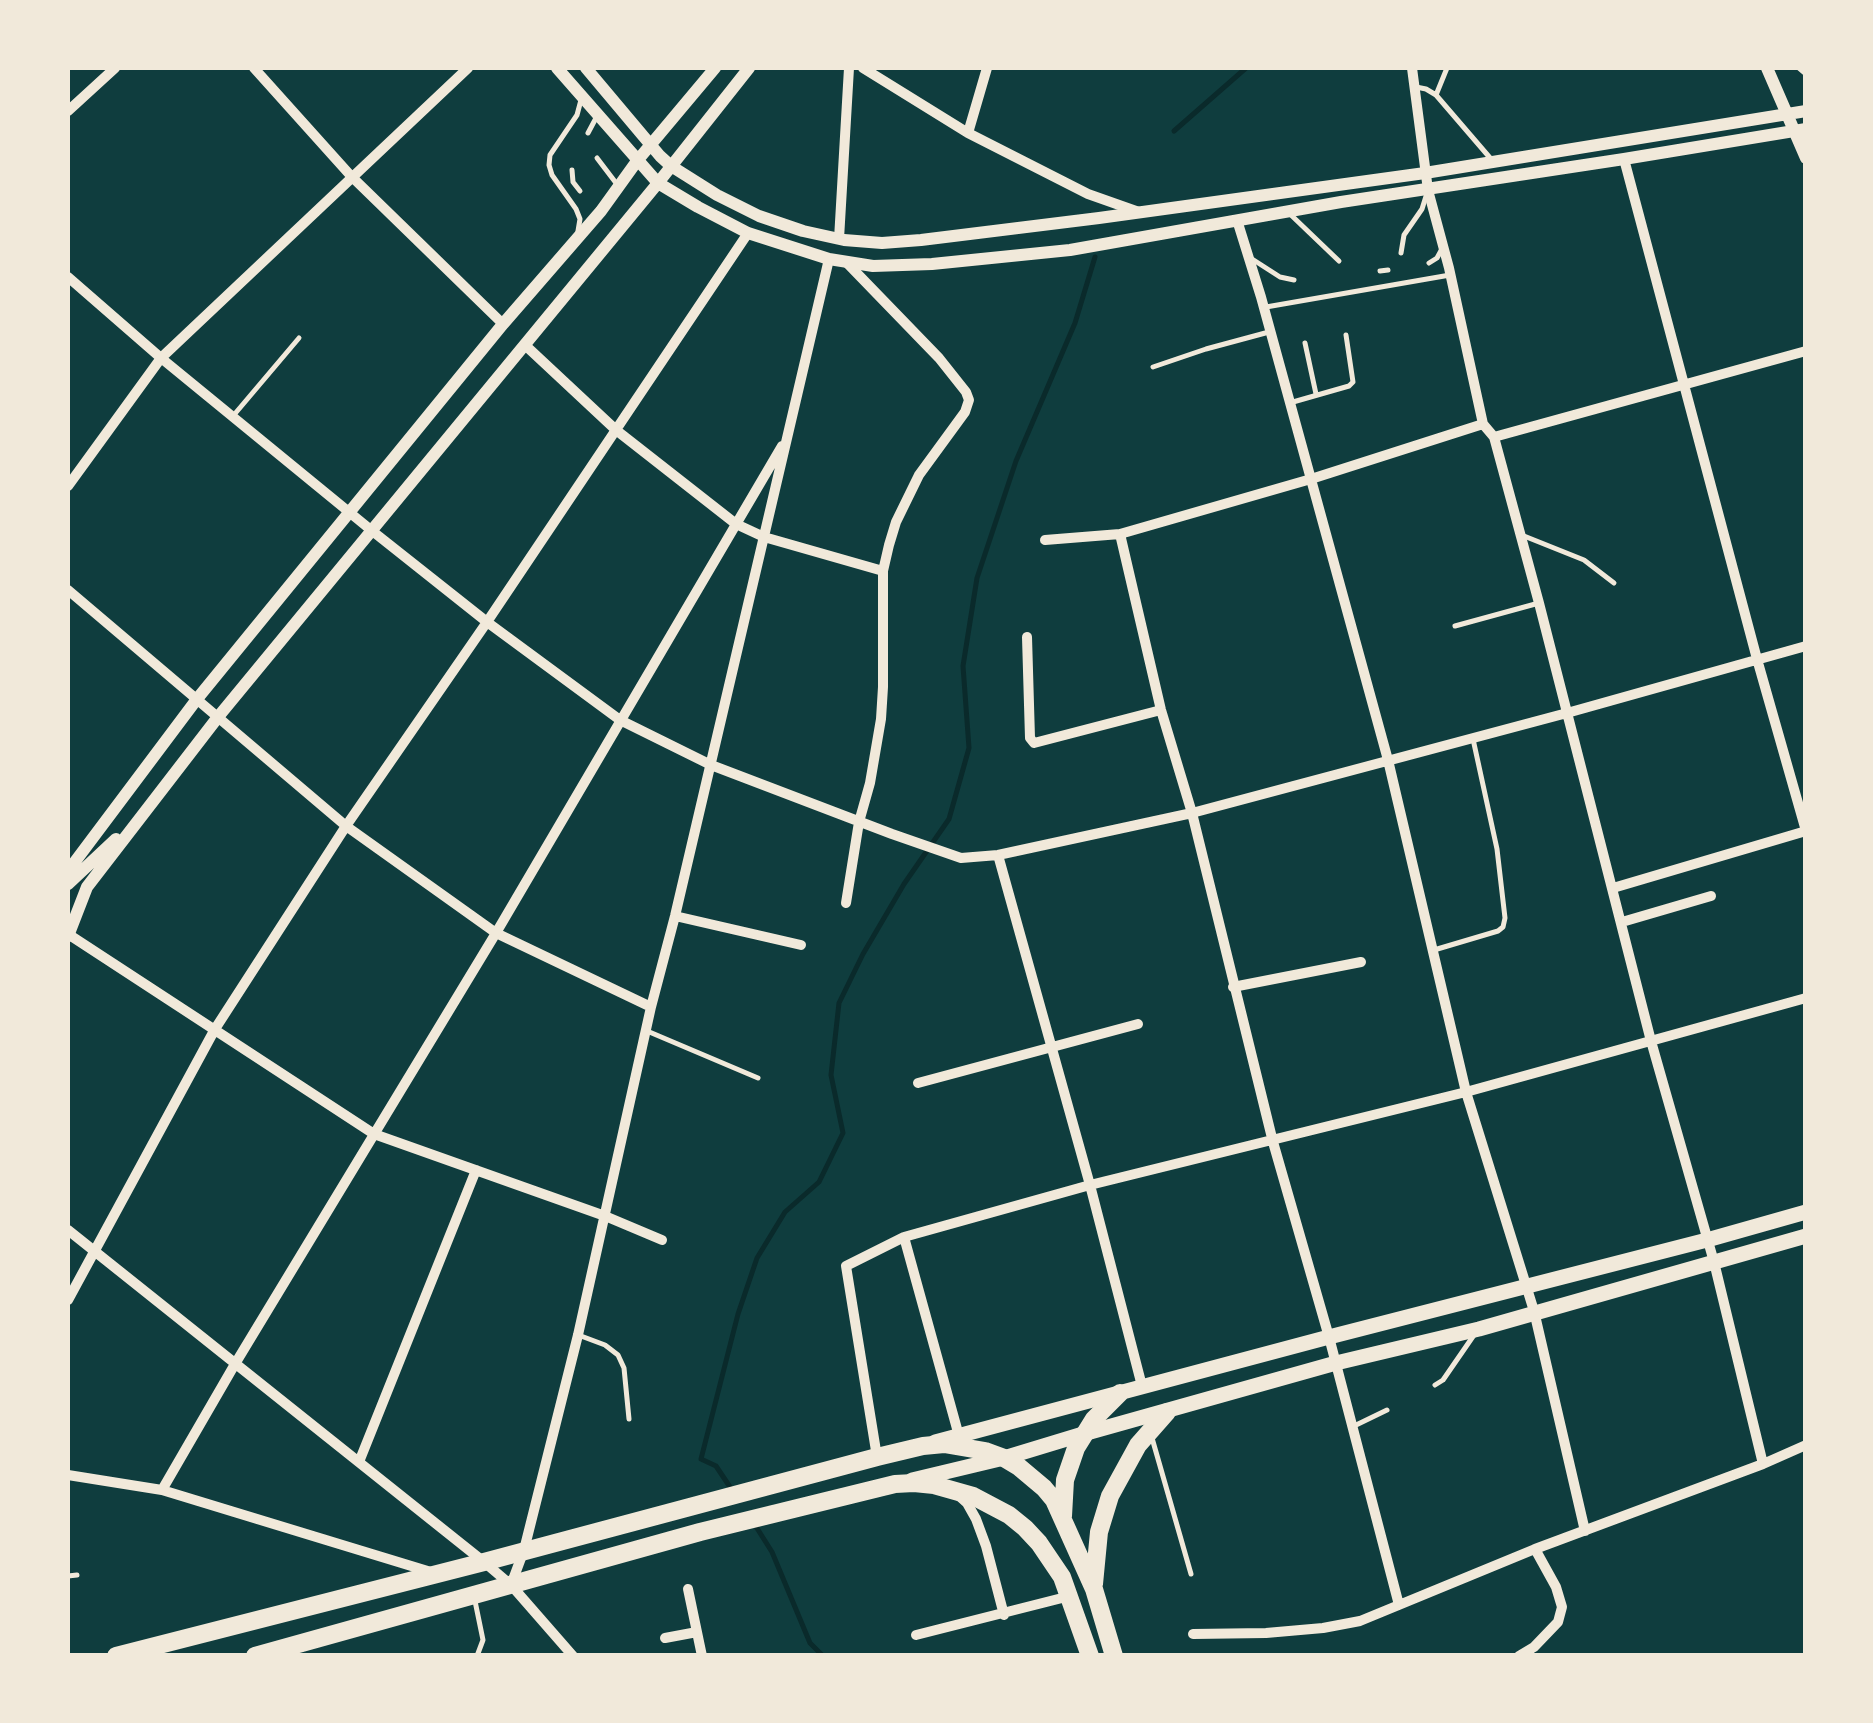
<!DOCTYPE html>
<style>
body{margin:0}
#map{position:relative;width:1873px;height:1723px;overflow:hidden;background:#0f3d3e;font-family:"Libre Baskerville",serif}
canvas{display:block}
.frame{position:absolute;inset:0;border:70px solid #f1e9da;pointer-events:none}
</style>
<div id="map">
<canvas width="1873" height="1723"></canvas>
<div class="frame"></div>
</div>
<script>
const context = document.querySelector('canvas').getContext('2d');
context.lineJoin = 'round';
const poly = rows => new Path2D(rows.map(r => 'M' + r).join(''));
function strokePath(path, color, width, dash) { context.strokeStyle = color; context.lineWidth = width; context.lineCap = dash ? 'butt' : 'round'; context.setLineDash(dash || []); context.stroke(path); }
const stream = poly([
 [1174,131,1246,68],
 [732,1490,716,1466,701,1459,738,1314,757,1258,785,1212,819,1182,843,1133,831,1075,839,1003,863,954,904,884,949,819,969,748,963,666,977,578,1016,461,1075,323,1095,257],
 [755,1525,772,1552,810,1643,823,1656]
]);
const service = poly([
 [1799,68,1806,74],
 [1416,87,1426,89,1436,95,1491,159],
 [1436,95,1447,68],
 [588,133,596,118],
 [597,158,616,183],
 [572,170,573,182,580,191],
 [1291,215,1339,261],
 [578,231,580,219,576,209,552,175,549,165,550,155,577,115,581,100],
 [1401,253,1404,235,1422,209,1427,193],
 [1252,259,1280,277,1294,280],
 [1429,263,1437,258,1443,247],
 [1380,271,1388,270],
 [1266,307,1450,275],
 [1305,343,1316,394],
 [1153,367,1206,349,1269,332],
 [1293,402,1349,386,1353,382,1346,335],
 [233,416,299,338],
 [1524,536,1584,560,1614,583],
 [1455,626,1539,603],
 [1434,950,1498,931,1503,927,1505,918,1497,849,1473,739],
 [647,1031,758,1078],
 [581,1336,605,1345,618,1355,624,1368,629,1419],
 [1435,1385,1443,1380,1474,1335],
 [1354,1426,1387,1410],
 [1152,1438,1191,1574],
 [68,1576,77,1575],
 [475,1601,483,1640,477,1656]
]);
const minor = poly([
 [254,68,351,176,503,324],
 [863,68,968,133,1088,194,1139,212],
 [1412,68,1428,190,1449,268,1483,424,1494,437,1539,603,1651,1041,1714,1262,1763,1464],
 [68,111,115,68],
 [968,133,987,68],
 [1237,220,1261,297,1388,760,1466,1092,1534,1311,1585,1531],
 [839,239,849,68],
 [68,277,161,358,371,530,487,622,620,720,711,765,892,834,961,858,998,855,1192,813,1567,713,1806,646],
 [525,345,616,430,736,524,764,537,883,571],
 [1494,437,1806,351],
 [68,486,161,358,468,68],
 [1120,534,1161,710,1192,813,1273,1142,1329,1337,1399,1605],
 [1045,540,1120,534,1311,479,1483,424],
 [68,590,346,826,496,933,651,1007],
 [1027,637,1030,738,1034,743,1161,710],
 [998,855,1090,1185,1142,1386],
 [1613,888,1806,831,1757,659,1624,159],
 [846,903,859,822,870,783,881,719,883,687,883,571,889,545,896,522,919,475,965,412,969,400,966,392,939,358,848,264],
 [675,916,801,945],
 [1622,922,1711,896],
 [68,934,374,1134,605,1216,662,1240],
 [1233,987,1361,962],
 [918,1083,1138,1024],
 [68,1230,484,1562,511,1585,573,1656],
 [904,1237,959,1436],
 [68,1300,215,1029,346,826,487,622,748,233],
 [877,1457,846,1266,904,1237,1090,1185,1466,1092,1806,998],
 [359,1462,476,1170],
 [68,1475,162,1490,431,1572],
 [162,1490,235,1364,496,933,782,446],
 [957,1494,967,1503,976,1519,986,1546,1004,1615],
 [511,1585,524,1550,578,1335,651,1007,675,916,829,259],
 [688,1589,702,1656],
 [1193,1634,1266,1633,1323,1628,1360,1621,1535,1549,1763,1464,1806,1445],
 [916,1635,1070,1596],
 [665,1638,697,1632],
 [1519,1656,1534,1647,1558,1622,1562,1607,1556,1587,1535,1549]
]);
const tertiary = poly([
 [557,68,658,183,698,207,748,233,829,259,873,266,932,264,1070,250,1341,202,1624,159,1806,129],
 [586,68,660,156,671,166,717,195,759,216,803,231,844,240,882,243,921,240,1099,218,1425,173,1806,111],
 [1767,68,1806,158],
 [68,871,197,699,503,324,601,211,637,161,715,68],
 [68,884,116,839],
 [68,936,87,887,218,717,658,183,749,68]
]);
const secondary = poly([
 [935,1442,1329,1337,1707,1240,1806,1212],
 [912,1480,1004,1458,1083,1434,1336,1363,1479,1329,1806,1236]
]);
const trunk = poly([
 [1063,1516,1065,1480,1076,1448,1094,1419,1120,1393],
 [1094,1584,1099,1532,1110,1496,1138,1445,1167,1412],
 [116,1656,484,1562,877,1457,923,1446,944,1444,985,1451,1004,1458,1019,1467,1044,1488,1054,1500,1094,1589,1114,1656],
 [255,1656,700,1532,895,1484,914,1483,934,1485,973,1496,1009,1515,1025,1528,1039,1543,1062,1577,1090,1656]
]);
strokePath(stream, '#0a2a2b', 5);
strokePath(service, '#f1e9da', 5);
strokePath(minor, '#f1e9da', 10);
strokePath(tertiary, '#f1e9da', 12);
strokePath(secondary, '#f1e9da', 15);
strokePath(trunk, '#f1e9da', 18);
</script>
